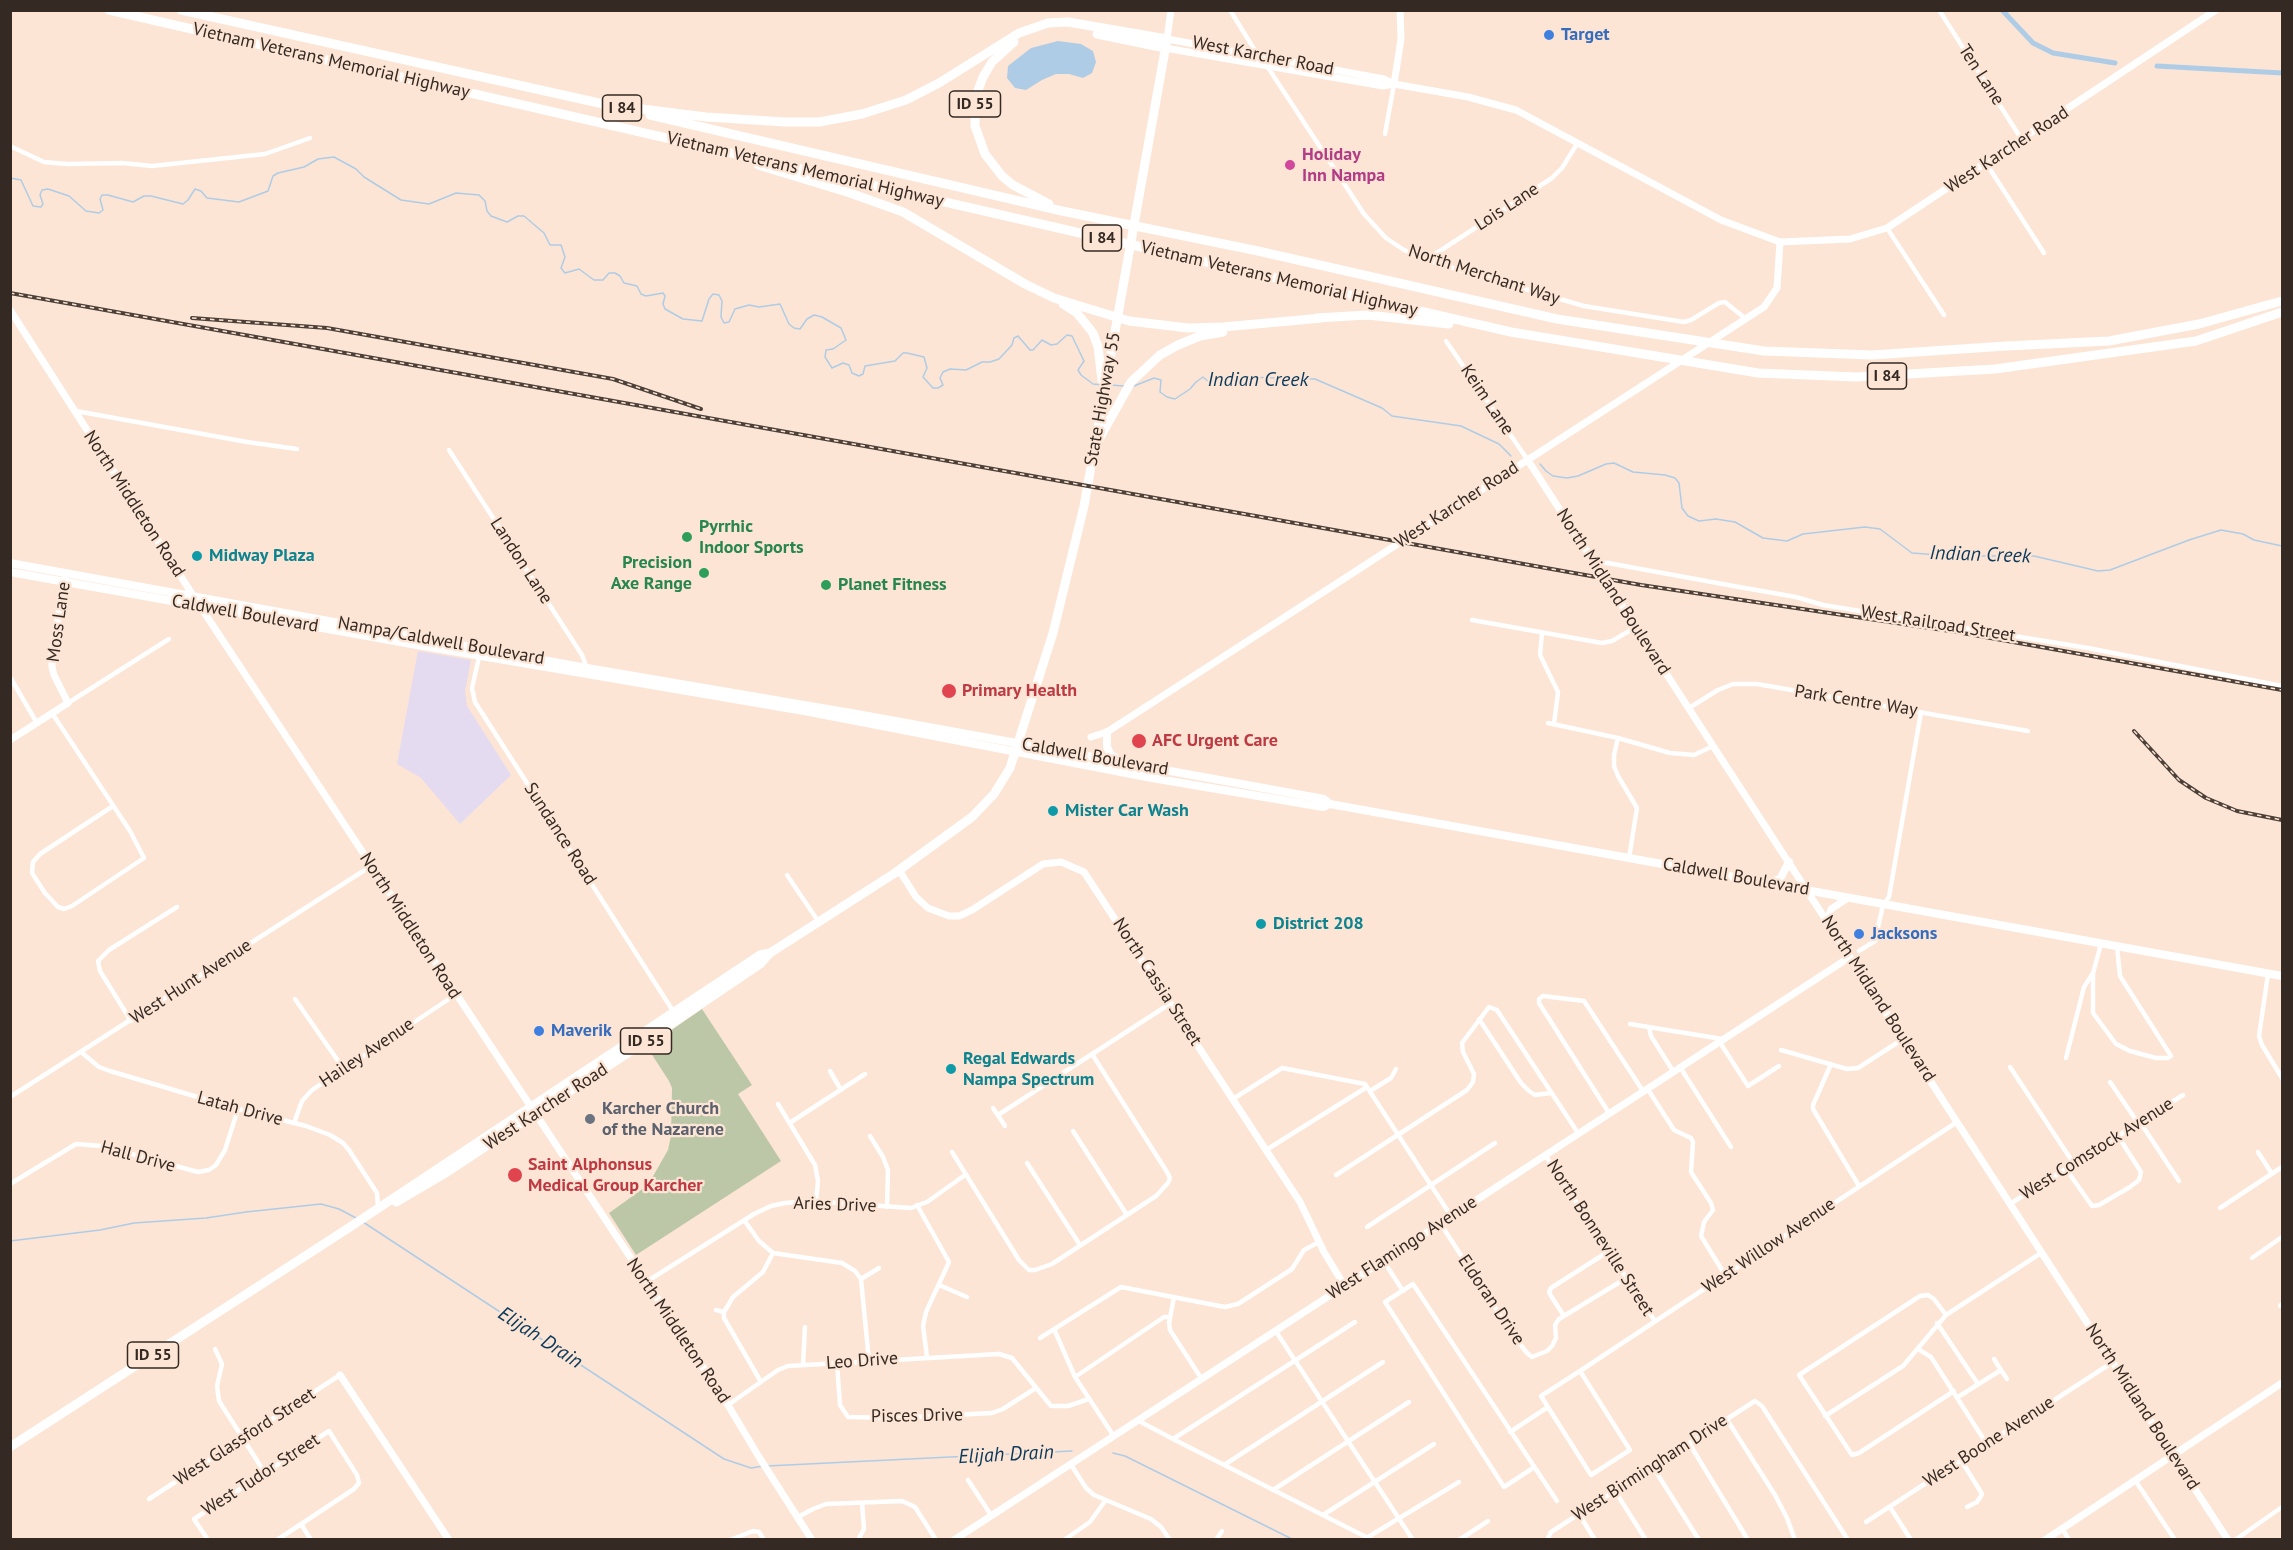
<!DOCTYPE html>
<style>
body{margin:0}
#map{position:relative;width:2293px;height:1550px;overflow:hidden;background:#fce5d5;font-family:"PT Sans",sans-serif}
canvas{display:block}
.frame{position:absolute;inset:0;border:12px solid #352a23;pointer-events:none}
</style>
<div id="map">
<canvas width="2293" height="1550"></canvas>
<div class="frame"></div>
</div>
<script>
const context = document.querySelector('canvas').getContext('2d');
context.lineJoin = 'round';
function fillPath(path, color) { context.fillStyle = color; context.fill(path, 'evenodd'); }
const poly = rows => new Path2D(rows.map(r => 'M' + r).join(''));
function strokePath(path, color, width, dash) { context.strokeStyle = color; context.lineWidth = width; context.lineCap = dash ? 'butt' : 'round'; context.setLineDash(dash || []); context.stroke(path); }
function drawText(font, color, halo, rows, align = 'center') {
  context.font = font + ' "PT Sans",sans-serif'; context.lineWidth = 4.5; context.setLineDash([]); context.textBaseline = 'middle'; context.strokeStyle = halo; context.fillStyle = color; for (const [text, x, y, turn = 0] of rows) {
    context.save(); context.translate(x, y); context.rotate((+turn || 0) * Math.PI / 180); context.textAlign = isNaN(turn) ? turn : align; if (halo) context.strokeText(text, 0, 0); context.fillText(text, 0, 0); context.restore();
  }
}
const education = poly([
 [418,651,471,660,465,691,467,706,511,775,460,824,421,778,397,764]
]);
const green = poly([
 [702,1009,752,1085,738,1094,781,1161,636,1255,609,1213,648,1185,668,1150,671,1136,672,1088,669,1081,647,1047]
]);
const water = poly([
 [1058,41,1081,44,1093,51,1096,62,1092,73,1083,78,1069,74,1056,74,1042,80,1026,90,1015,88,1007,78,1008,66,1031,48]
]);
const stream = poly([
 [10,178,21,180,33,206,41,207,43,204,40,195,42,190,48,189,69,196,86,211,99,213,103,210,100,199,102,195,108,195,133,202,144,196,151,196,183,204,188,200,195,189,201,191,207,198,239,202,268,191,273,176,278,173,304,167,318,159,334,157,356,169,364,177,401,200,429,204,456,193,479,195,485,201,487,211,491,216,507,222,518,216,524,216,544,233,550,245,561,245,565,257,561,268,565,273,579,269,594,280,603,280,609,273,615,273,620,276,624,283,637,286,641,294,646,296,663,293,665,296,663,304,665,309,683,319,702,321,709,299,713,294,719,295,722,301,721,317,724,323,729,322,735,309,749,305,759,307,780,304,789,324,794,328,800,329,807,319,814,315,822,317,841,328,846,340,833,349,826,350,825,357,832,368,843,363,849,365,852,373,859,376,863,374,865,366,895,361,903,353,907,353,924,357,927,368,923,377,933,388,938,388,943,385,940,378,943,372,950,369,966,370,982,362,990,362,999,359,1012,345,1014,338,1018,336,1030,350,1033,350,1042,340,1051,345,1057,344,1067,335,1072,336,1084,361,1078,370,1081,375,1093,384,1103,385],
 [1110,385,1124,386],
 [1134,386,1154,378,1161,380,1160,392,1167,397,1175,399,1190,389,1196,382,1203,377,1210,383,1219,379,1242,377,1315,379,1382,408,1392,416,1461,426,1499,444,1511,456],
 [1540,464,1546,471,1553,476,1567,478,1578,476,1606,464,1614,463,1633,472,1665,475,1675,478,1679,483,1682,508,1688,516,1699,521,1716,519,1735,522,1763,538,1787,541,1803,534,1865,527,1880,529,1912,553,1952,556,2034,556,2098,571,2110,570,2189,540,2221,530,2243,534,2254,540,2282,546],
 [363,1222,724,1459,751,1468,763,1466],
 [10,1241,100,1230,134,1223,206,1218,246,1212,321,1204,339,1209,356,1218],
 [1113,1453,1125,1456,1294,1540],
 [767,1466,1072,1451]
]);
const canal = poly([
 [2002,10,2033,43,2053,53,2115,63],
 [2157,66,2282,73]
]);
const street = poly([
 [1230,10,1259,57],
 [1939,10,2022,140],
 [1267,66,1364,214,1386,238,1404,250,1426,260,1584,306,1684,322,1691,320,1719,303,1725,302,1746,319],
 [1385,134,1394,84],
 [10,146,44,162,67,164,122,163,152,166,265,154,310,138],
 [1986,163,2044,253],
 [1887,228,1944,315],
 [1426,260,1552,178,1562,168,1577,144],
 [1446,341,1527,459],
 [76,411,247,442,297,449],
 [449,450,582,655,587,669],
 [1594,563,1608,563,1739,587,1796,597,1823,605,2088,648,2282,686],
 [1472,620,1602,643,1612,641,1636,627],
 [1542,633,1540,655,1558,692,1554,724],
 [480,653,472,688,475,702,673,1011],
 [10,677,37,723],
 [68,703,169,639],
 [1689,708,1718,690,1733,684,1757,684,2028,731],
 [52,713,130,831,144,858,72,906,64,909,58,907,45,893,32,873,33,862,40,854,113,806],
 [1548,723,1618,738,1670,753,1694,755,1713,746],
 [1618,738,1614,755,1614,766,1618,776,1637,808,1629,858],
 [787,875,818,921],
 [1859,951,1875,941,1883,905,1889,897,1921,712],
 [2093,973,2093,1013,2116,1044,2130,1051,2156,1058,2168,1058,2171,1056,2120,976,2117,947],
 [2268,974,2259,1036,2262,1045,2282,1078],
 [295,999,343,1068],
 [1479,1019,1521,1083,1529,1091,1535,1095,1551,1093],
 [131,1021,100,971,98,961,109,950,177,907],
 [1630,1024,1722,1039],
 [1649,1027,1651,1036,1673,1071],
 [1719,1041,1748,1086,1779,1066],
 [1781,1050,1847,1069,1858,1068,1903,1039],
 [81,1052,99,1067,110,1071,238,1109,306,1126,330,1135,343,1143,349,1150,377,1193,378,1207],
 [2066,1058,2084,987,2093,973,2101,944],
 [1831,1064,1813,1105,1813,1109,1859,1186],
 [1680,1067,1731,1147],
 [2010,1067,2074,1164],
 [830,1071,841,1090],
 [2110,1082,2138,1123],
 [1647,1088,1674,1130,1691,1138,1693,1142,1691,1172,1711,1203,1713,1210,1704,1222,1701,1236,1725,1275],
 [1370,1091,1391,1078,1396,1069],
 [10,1097,371,866],
 [1233,1099,1282,1068,1365,1084,1451,1216],
 [778,1104,815,1165,818,1181,816,1202],
 [993,1108,1005,1126],
 [1609,1113,1539,1003,1539,999,1543,996,1584,1001,1643,1091],
 [998,1115,1171,1003],
 [791,1122,865,1074],
 [2140,1122,2179,1181],
 [294,1123,302,1101,312,1090,455,995],
 [1073,1131,1127,1215],
 [870,1136,883,1157,888,1170,887,1207],
 [1266,1150,1367,1087],
 [952,1152,1019,1260,1029,1270,1035,1270,1052,1264,1156,1196,1168,1183,1170,1178,1167,1172,1092,1054],
 [2258,1152,2272,1174],
 [1545,1155,1655,1321],
 [1027,1163,1080,1245],
 [2066,1169,2092,1206,2099,1205,2130,1187,2139,1180,2141,1172,2118,1136],
 [1336,1175,1467,1090,1473,1082,1474,1074,1463,1052,1462,1043,1489,1007,1497,1010,1578,1133],
 [10,1184,76,1144,102,1146,198,1172,209,1170,216,1165,225,1150,238,1109],
 [2010,1204,2183,1095],
 [917,1205,949,1262,926,1312,923,1326,927,1357],
 [2220,1208,2282,1167],
 [744,1220,759,1241,773,1253,842,1263,855,1271,861,1279,869,1361],
 [1440,1223,1513,1335,1527,1353,1532,1357,1547,1351,1552,1346,1556,1338,1555,1325,1559,1319,1628,1277],
 [1367,1227,1495,1143],
 [2252,1258,2282,1237],
 [1383,1260,1403,1291],
 [861,1279,879,1268],
 [646,1282,754,1214,771,1206,785,1203,811,1201,911,1208,927,1202,965,1175],
 [939,1285,967,1297],
 [1174,1297,1169,1323,1170,1330,1201,1378],
 [2280,1306,2282,1304],
 [716,1310,724,1312,733,1297,763,1272,773,1253],
 [724,1312,724,1318,761,1382],
 [1946,1315,1934,1299,1928,1295,1920,1296,1799,1375,1852,1455,1859,1453,1954,1391],
 [1564,1316,1551,1296,1549,1292,1551,1288,1609,1251],
 [1937,1323,1978,1384],
 [1054,1329,1075,1377,1113,1435],
 [1275,1330,1413,1540],
 [1040,1338,1121,1287,1225,1307,1238,1304,1292,1269,1304,1250,1319,1242],
 [215,1349,222,1364,217,1386,219,1401,265,1473],
 [1918,1349,1931,1357,1986,1443],
 [1994,1359,2001,1370],
 [837,1363,840,1405,848,1417,895,1418,992,1413,1003,1409,1036,1388],
 [803,1365,805,1327],
 [1580,1371,1957,1122],
 [1580,1371,1630,1450,1591,1475,1541,1396,1580,1371],
 [1075,1377,1164,1317,1170,1317],
 [1958,1397,2001,1370,2007,1379],
 [728,1405,778,1370,788,1366,999,1354,1012,1358,1051,1406,1068,1406,1089,1399],
 [1825,1416,1903,1366,1946,1315,2041,1253],
 [1726,1418,1775,1495,1787,1518,1795,1540],
 [1137,1420,1173,1439,1355,1322],
 [1510,1432,1548,1407],
 [1173,1439,1372,1540],
 [1689,1443,1748,1540],
 [1961,1460,1982,1494,1977,1502,1967,1507],
 [1070,1463,1086,1488,1094,1495,1151,1519,1161,1527,1170,1540],
 [1224,1465,1383,1362],
 [1653,1467,1699,1540],
 [1533,1468,1504,1487,1385,1302,1413,1284,1557,1501],
 [968,1480,991,1515],
 [2135,1480,2175,1540],
 [1273,1490,1409,1402],
 [1615,1491,1646,1540],
 [149,1499,340,1375],
 [1890,1507,1911,1540],
 [1579,1514,1595,1540],
 [1323,1515,1434,1444],
 [798,1517,813,1509,826,1504,902,1501,915,1507,936,1540],
 [1866,1522,2113,1362],
 [301,1524,311,1540],
 [2062,1528,2069,1540],
 [1368,1537,1459,1482],
 [859,1538,864,1529,862,1503],
 [208,1540,194,1519,329,1431,357,1475,359,1483,354,1489,277,1540],
 [730,1540,753,1531,759,1532,764,1540],
 [1064,1540,1090,1522,1105,1501],
 [1216,1540,1222,1531],
 [1459,1540,1488,1521],
 [1547,1540,1551,1532,1755,1401,1762,1406,1848,1540],
 [2235,1540,2282,1507]
]);
const secondary = poly([
 [1171,10,1167,39,1384,79,1394,84,1468,97,1516,110,1721,220,1780,242,1850,239,1887,228,2216,10],
 [1165,48,1383,86,1394,84],
 [1394,84,1401,39,1400,10],
 [10,310,194,597,728,1405,759,1457,812,1540],
 [1527,459,2228,1540],
 [1091,737,1107,732,1764,307,1777,288,1780,242],
 [10,740,68,703,54,675,52,667,52,653,65,578],
 [899,870,916,897,928,908,949,916,959,916,972,910,1043,864,1061,862,1084,872,1300,1202,1324,1252,1344,1285],
 [1827,921,1831,909,1848,898],
 [340,1375,449,1540],
 [954,1540,1850,957],
 [2045,1540,2282,1383]
]);
const primary = poly([
 [10,563,587,668,857,714,1324,799,1330,804,2282,976],
 [10,572,417,645,804,711,1152,778,1323,807,1330,804],
 [1107,732,1107,747,1111,755,1119,760],
 [1771,882,1780,879,1789,862]
]);
const highway = poly([
 [109,10,1511,332,1758,373,1856,377,1995,369,2196,341,2282,312],
 [181,10,608,105],
 [1097,34,1165,48],
 [1014,42,992,62,983,77,977,93,975,110,975,126,985,154,1002,176,1013,185,1049,204],
 [650,115,1062,211,1258,251,1557,319,1764,351,1872,355,2006,346,2109,341,2199,324,2282,301],
 [758,165,850,193,903,212,1025,284,1054,298,1129,321,1188,328,1223,327,1322,318],
 [1063,304,1077,313,1093,333,1098,347,1102,380],
 [1316,318,1368,315,1449,324],
 [1099,439,1131,382,1160,355,1178,345,1200,336,1223,332],
 [396,1202,447,1172,640,1045,760,964,770,953],
 [10,1447,350,1227,760,955,770,953,895,873,972,817,994,794,1010,768,1053,633,1084,506,1167,39,1068,22,1048,23,1019,33,939,83,906,100,862,114,819,122,785,122,706,117,602,104]
]);
const rail = poly([
 [10,293,1641,585,1957,632,2282,690],
 [192,318,327,328,613,379,701,409],
 [2134,731,2179,780,2206,798,2237,811,2282,820]
]);
const markers = [
 [1549,35,6,"#3f7fe0"],
 [1290,165,6,"#d1479c"],
 [687,537,6,"#2e9e5b"],
 [197,556,6,"#0f9aa8"],
 [704,573,6,"#2e9e5b"],
 [826,585,6,"#2e9e5b"],
 [949,691,8,"#e0444e"],
 [1139,741,8,"#e0444e"],
 [1053,811,6,"#0f9aa8"],
 [1261,924,6,"#0f9aa8"],
 [1859,934,6,"#3f7fe0"],
 [539,1031,6,"#3f7fe0"],
 [951,1069,6,"#0f9aa8"],
 [590,1119,6,"#6b7280"],
 [515,1175,8,"#e0444e"]
];
const shields = [
 [975,104,51],
 [622,108,39],
 [1102,238,39],
 [1887,376,39],
 [646,1041,51],
 [153,1355,51]
];
const shieldNames = [
 ["ID 55",975,104],
 ["I 84",622,108],
 ["I 84",1102,238],
 ["I 84",1887,376],
 ["ID 55",646,1041],
 ["ID 55",153,1355]
];
const shopNames = [
 ["Target",1561,35],
 ["Jacksons",1871,934],
 ["Maverik",551,1031]
];
const streetNames = [
 ["West Karcher Road",1263,56,11],
 ["Vietnam Veterans Memorial Highway",331,61,13],
 ["Ten Lane",1981,75,57],
 ["West Karcher Road",2007,150,-33],
 ["Vietnam Veterans Memorial Highway",805,170,13],
 ["Lois Lane",1507,207,-33],
 ["North Merchant Way",1484,275,18],
 ["Vietnam Veterans Memorial Highway",1279,279,13],
 ["State Highway 55",1103,399,-80],
 ["Keim Lane",1487,400,56],
 ["North Middleton Road",134,504,57],
 ["West Karcher Road",1457,505,-33],
 ["Landon Lane",521,561,57],
 ["North Midland Boulevard",1613,592,57],
 ["Caldwell Boulevard",245,614,10],
 ["Moss Lane",59,622,-82],
 ["West Railroad Street",1938,624,9],
 ["Nampa/Caldwell Boulevard",441,641,10],
 ["Park Centre Way",1856,701,9],
 ["Caldwell Boulevard",1095,757,10],
 ["Sundance Road",560,834,57],
 ["Caldwell Boulevard",1736,877,10],
 ["North Middleton Road",410,926,57],
 ["West Hunt Avenue",191,982,-33],
 ["North Cassia Street",1157,982,57],
 ["North Midland Boulevard",1878,999,57],
 ["Hailey Avenue",367,1053,-34],
 ["West Karcher Road",546,1107,-33],
 ["Latah Drive",240,1109,15],
 ["West Comstock Avenue",2097,1149,-32],
 ["Hall Drive",138,1157,15],
 ["Aries Drive",835,1205,2],
 ["North Bonneville Street",1600,1238,57],
 ["West Willow Avenue",1769,1246,-34],
 ["West Flamingo Avenue",1402,1248,-33],
 ["Eldoran Drive",1491,1300,56],
 ["North Middleton Road",678,1331,56],
 ["Leo Drive",862,1361,-4],
 ["North Midland Boulevard",2142,1407,57],
 ["Pisces Drive",917,1416,-1],
 ["West Glassford Street",245,1437,-33],
 ["West Boone Avenue",1989,1442,-33],
 ["West Birmingham Drive",1650,1468,-33],
 ["West Tudor Street",261,1475,-33]
];
const hotelNames = [
 ["Holiday",1302,155],
 ["Inn Nampa",1302,176]
];
const leisureNames = [
 ["Pyrrhic",699,527],
 ["Indoor Sports",699,548],
 ["Precision",692,563,"right"],
 ["Axe Range",692,584,"right"],
 ["Planet Fitness",838,585]
];
const cultureNames = [
 ["Midway Plaza",209,556],
 ["Mister Car Wash",1065,811],
 ["District 208",1273,924],
 ["Regal Edwards",963,1059],
 ["Nampa Spectrum",963,1080]
];
const healthNames = [
 ["Primary Health",962,691],
 ["AFC Urgent Care",1152,741],
 ["Saint Alphonsus",528,1165],
 ["Medical Group Karcher",528,1186]
];
const worshipNames = [
 ["Karcher Church",602,1109],
 ["of the Nazarene",602,1130]
];
const waterNames = [
 ["Indian Creek",1258,380],
 ["Indian Creek",1980,555,2],
 ["Elijah Drain",540,1338,33],
 ["Elijah Drain",1006,1455,-3]
];
fillPath(education, '#e4dbf1');
fillPath(green, '#bcc7a8');
fillPath(water, '#afcce6');
strokePath(stream, '#afcce6', 1.5);
strokePath(canal, '#afcce6', 5);
strokePath(street, '#fff', 4.5);
strokePath(secondary, '#fff', 7);
strokePath(primary, '#fff', 8);
strokePath(highway, '#fff', 9);
strokePath(rail, '#4c4038', 4);
strokePath(rail, '#fce5d5', 1.5, [4.5]);
for (const [x, y, r, color] of markers) { const dot = new Path2D(); dot.arc(x, y, r, 0, 2 * Math.PI); context.fillStyle = color; context.fill(dot); strokePath(dot, '#fce5d5', 2); }
for (const [x, y, w] of shields) { const box = new Path2D(); box.roundRect(x - w / 2, y - 13, w, 26, 4.5); context.fillStyle = '#fce5d5'; context.fill(box); strokePath(box, '#352a23', 1.5); }
drawText('bold 16px', '#352a23', null, shieldNames);
drawText('bold 18px', '#366cbe', '#fce5d5', shopNames, 'left');
drawText('18px', '#352a23', '#fce5d5', streetNames);
drawText('bold 18px', '#b23c85', '#fce5d5', hotelNames, 'left');
drawText('bold 18px', '#27864d', '#fce5d5', leisureNames, 'left');
drawText('bold 18px', '#0d838f', '#fce5d5', cultureNames, 'left');
drawText('bold 18px', '#be3a42', '#fce5d5', healthNames, 'left');
drawText('bold 18px', '#5b616d', '#fce5d5', worshipNames, 'left');
drawText('italic 20px', '#0a395c', '#fce5d5', waterNames);
</script>
